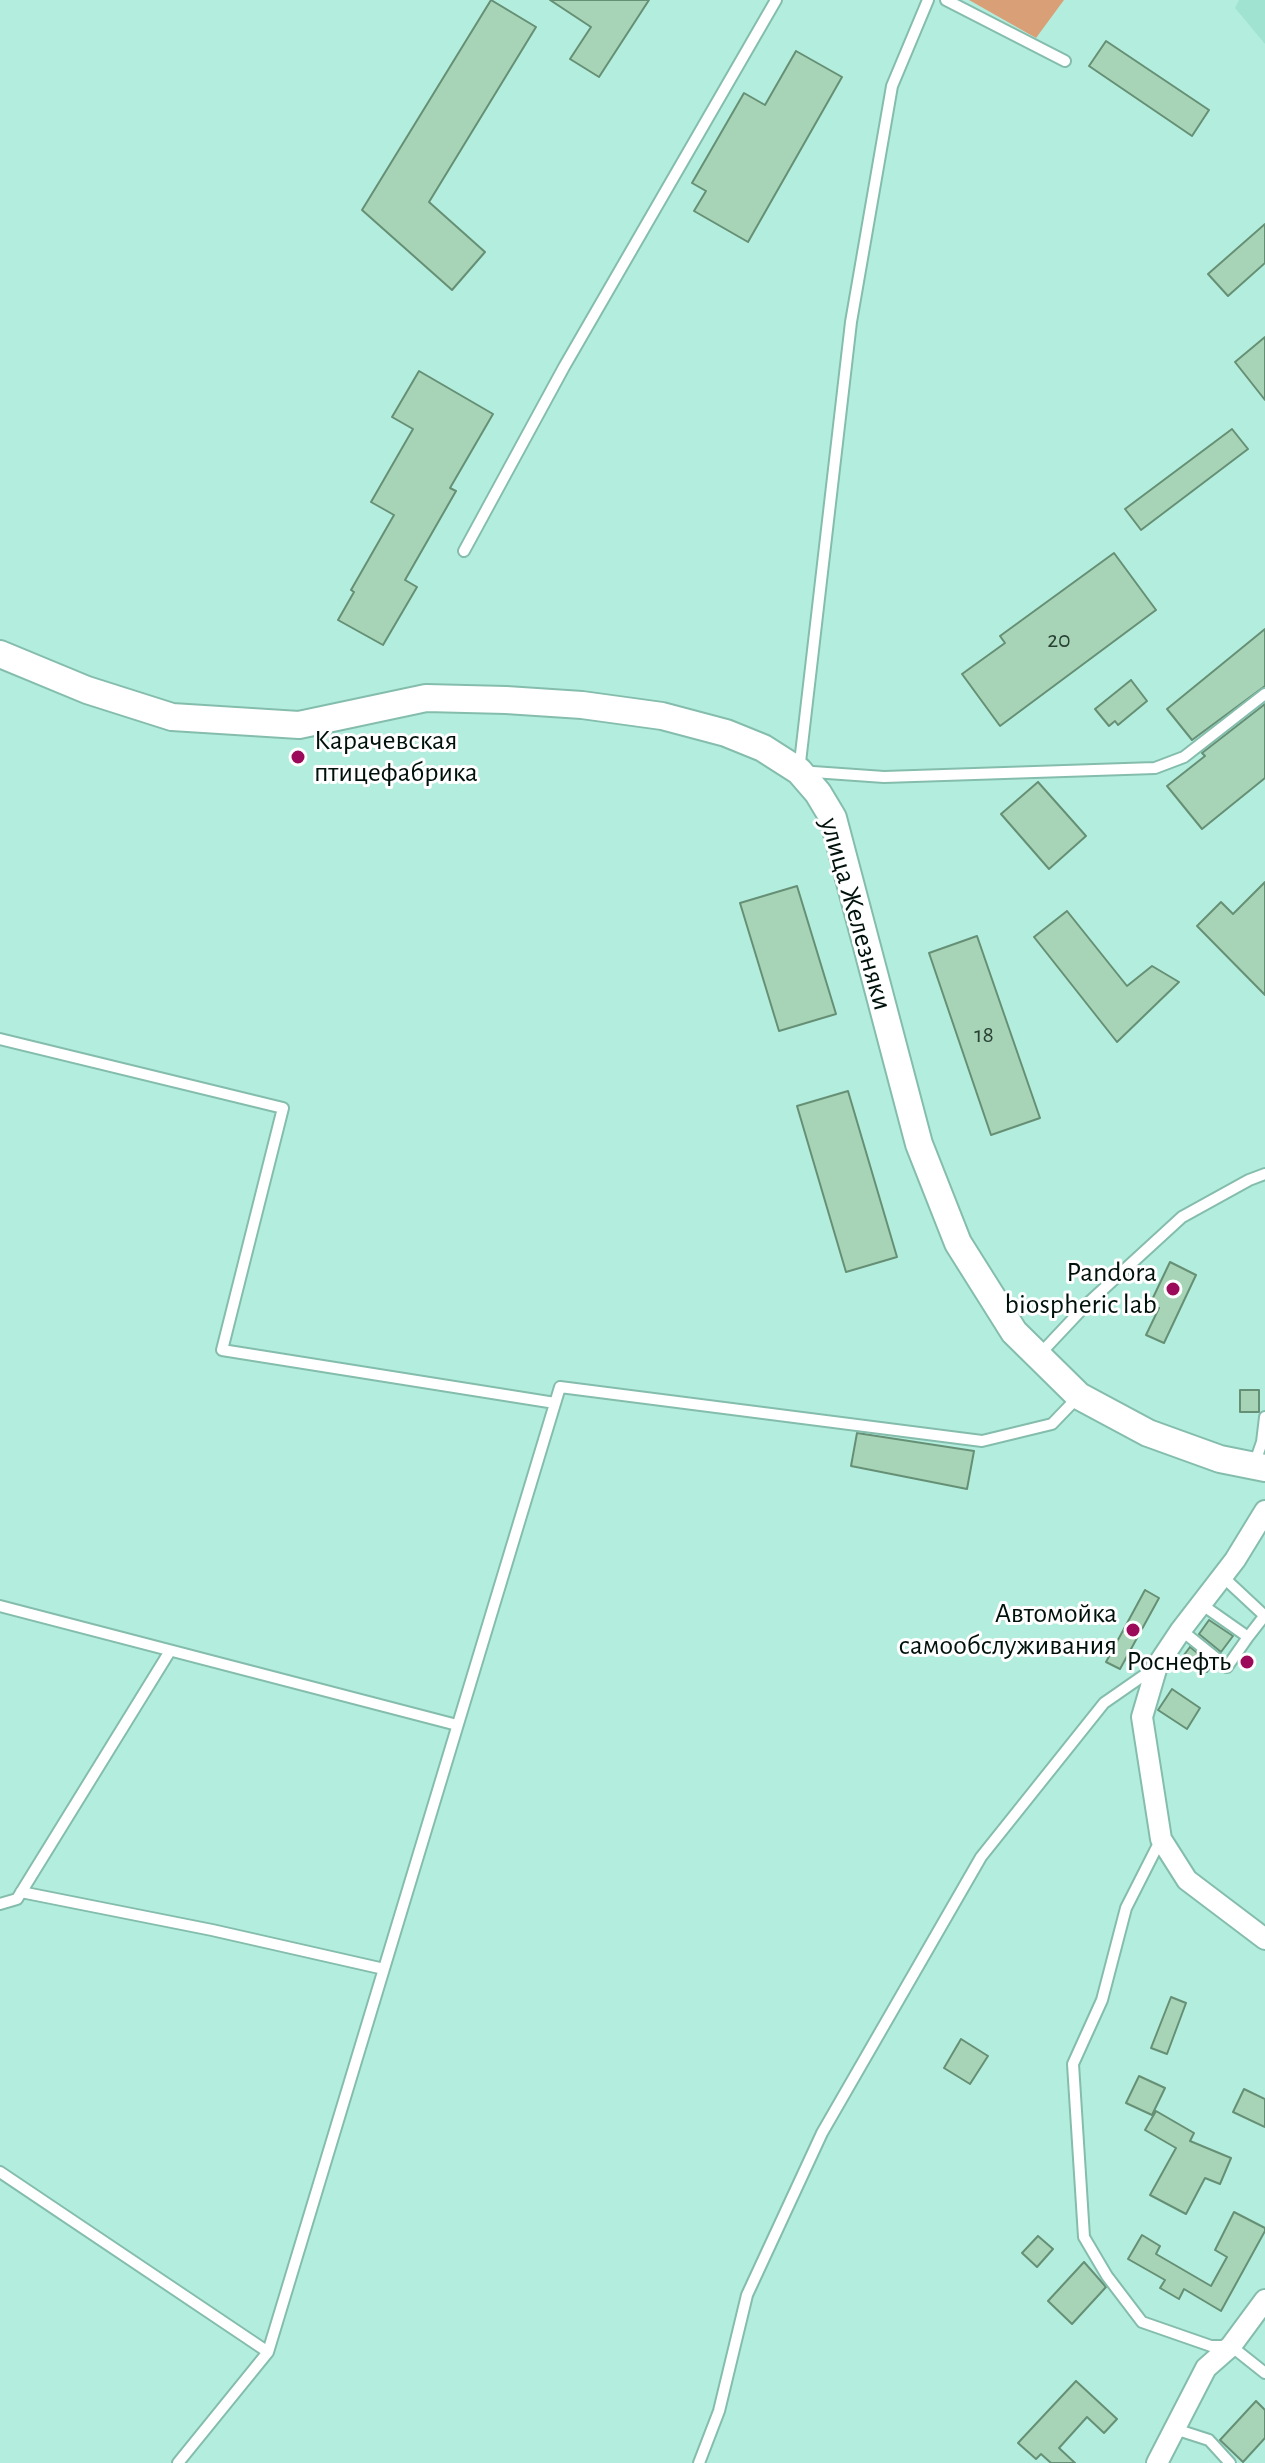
<!DOCTYPE html>
<meta charset="utf-8">
<style>
body{margin:0}
canvas{display:block;background:#b3eddd}
</style>
<canvas width="1265" height="2463"></canvas>
<script>
const context = document.querySelector('canvas').getContext('2d');
context.lineJoin = 'round';
function fillPath(path, color) { context.fillStyle = color; context.fill(path, 'evenodd'); }
const poly = rows => new Path2D(rows.map(r => 'M' + r).join(''));
function strokePath(path, color, width, dash) { context.strokeStyle = color; context.lineWidth = width; context.lineCap = dash ? 'butt' : 'round'; context.setLineDash(dash || []); context.stroke(path); }
function drawText(font, color, halo, rows, align = 'center') {
  context.font = font + ' "Alegreya Sans",sans-serif'; context.lineWidth = 6; context.setLineDash([]); context.textBaseline = 'middle'; context.strokeStyle = halo; context.fillStyle = color; for (const [text, x, y, turn = 0] of rows) {
    context.save(); context.translate(x, y); context.rotate((+turn || 0) * Math.PI / 180); context.textAlign = isNaN(turn) ? turn : align; if (halo) context.strokeText(text, 0, 0); context.fillText(text, 0, 0); context.restore();
  }
}
const built = poly([
 [1239,0,1265,0,1265,44,1235,8]
]);
const green = poly([
 [969,0,1064,0,1036,38]
]);
const building = poly([
 [491,0,536,27,429,202,485,252,452,290,362,210,491,0],
 [550,0,649,0,599,77,570,59,591,27,550,0],
 [1106,41,1209,110,1192,136,1089,66,1106,41],
 [796,51,842,77,748,242,694,211,706,191,692,183,744,93,765,105,796,51],
 [1265,224,1265,263,1228,296,1208,274,1265,224],
 [1265,337,1265,400,1235,362,1265,337],
 [419,371,493,414,450,488,456,491,405,580,417,587,383,645,338,620,354,592,351,590,394,515,371,502,413,429,392,417,419,371],
 [1232,429,1248,449,1141,530,1125,509,1232,429],
 [1114,553,1156,610,1000,726,962,674,1005,643,1000,636,1114,553],
 [1265,629,1265,686,1192,740,1167,709,1265,629],
 [1131,680,1147,701,1118,725,1115,721,1109,726,1095,709,1131,680],
 [1265,704,1265,778,1202,829,1167,786,1205,756,1202,753,1265,704],
 [1038,782,1086,836,1049,869,1001,814,1038,782],
 [1265,882,1265,995,1197,926,1221,902,1233,914,1265,882],
 [797,886,836,1014,779,1031,740,903,797,886],
 [1067,911,1127,986,1152,966,1179,982,1117,1042,1034,937,1067,911],
 [977,936,1040,1118,991,1135,929,953,977,936],
 [848,1091,897,1257,846,1272,797,1106,848,1091],
 [1170,1262,1196,1275,1164,1343,1146,1335,1159,1308,1150,1304,1170,1262],
 [1240,1390,1259,1390,1259,1412,1240,1412,1240,1390],
 [857,1433,974,1451,967,1489,851,1466,857,1433],
 [1145,1590,1159,1598,1120,1669,1106,1662,1145,1590],
 [1209,1620,1233,1636,1221,1652,1199,1634,1209,1620],
 [1190,1647,1212,1665,1207,1672,1184,1655,1190,1647],
 [1172,1689,1200,1708,1187,1729,1158,1710,1172,1689],
 [1171,1997,1186,2003,1167,2054,1151,2048,1171,1997],
 [961,2039,988,2056,970,2084,944,2068,961,2039],
 [1139,2076,1165,2088,1152,2115,1126,2103,1139,2076],
 [1244,2089,1265,2099,1265,2127,1233,2112,1244,2089],
 [1156,2111,1194,2133,1190,2141,1231,2158,1220,2184,1205,2178,1186,2214,1150,2195,1176,2148,1145,2130,1156,2111],
 [1234,2212,1265,2228,1265,2231,1221,2311,1184,2289,1179,2299,1160,2288,1165,2280,1128,2259,1142,2235,1160,2246,1156,2254,1211,2286,1227,2257,1215,2250,1234,2212],
 [1038,2236,1053,2249,1037,2267,1022,2253,1038,2236],
 [1084,2262,1106,2287,1072,2324,1048,2301,1084,2262],
 [1076,2381,1117,2419,1104,2433,1087,2417,1059,2448,1075,2463,1051,2463,1041,2454,1036,2459,1018,2443,1076,2381],
 [1256,2401,1265,2410,1265,2438,1243,2462,1220,2440,1256,2401]
]);
const service = poly([
 [928,0,892,86,851,322,799,771,884,777,1155,768,1184,757,1265,694],
 [946,0,1065,61],
 [464,551,564,367,776,0],
 [0,1039,283,1108,222,1350,555,1403],
 [1039,1355,1086,1305,1182,1217,1249,1180,1265,1174],
 [1254,1465,1262,1442,1265,1417],
 [1222,1576,1265,1616],
 [1201,1604,1248,1637,1265,1615],
 [0,1606,457,1725],
 [1181,1630,1227,1667,1248,1637],
 [1161,1839,1126,1908,1102,2000,1073,2064,1084,2237,1107,2276,1142,2322,1211,2346,1231,2346,1265,2373],
 [21,1892,212,1930,384,1969],
 [0,1904,17,1899,170,1651],
 [0,2172,268,2352],
 [1175,2429,1209,2440,1230,2463],
 [178,2463,268,2352,560,1387,982,1441,1052,1424,1078,1397],
 [699,2463,719,2411,747,2295,822,2133,981,1857,1104,1703,1153,1669]
]);
const minor = poly([
 [1265,1511,1235,1560,1181,1630,1157,1666,1142,1717,1161,1839,1187,1880,1265,1939],
 [1157,2463,1206,2368,1231,2346,1265,2300]
]);
const tertiary = poly([
 [0,654,87,690,172,717,299,725,426,698,506,700,582,705,662,716,726,733,763,748,799,771,818,793,833,818,919,1144,958,1243,1014,1332,1079,1396,1148,1433,1220,1459,1265,1468]
]);
const markers = [
 [298,757,8,"#9b0b5a"],
 [1173,1289,8,"#9b0b5a"],
 [1133,1630,8,"#9b0b5a"],
 [1247,1662,8,"#9b0b5a"]
];
const numberNames = [
 ["20",1059,640],
 ["18",984,1035]
];
const poiNames = [
 ["Карачевская",314,741,"left"],
 ["птицефабрика",314,773,"left"],
 ["Pandora",1157,1273],
 ["biospheric lab",1157,1305],
 ["Автомойка",1117,1614],
 ["самообслуживания",1117,1646],
 ["Роснефть",1231,1662]
];
const streetNames = [
 ["улица Железняки",856,914,74]
];
fillPath(built, '#a0e3d0');
fillPath(green, '#d9a078');
fillPath(building, '#a7d4b6');
strokePath(building, '#669075', 2);
strokePath(service, '#85bdad', 14);
strokePath(minor, '#85bdad', 24);
strokePath(tertiary, '#85bdad', 30);
strokePath(service, '#fff', 10);
strokePath(minor, '#fff', 20);
strokePath(tertiary, '#fff', 26);
for (const [x, y, r, color] of markers) { const dot = new Path2D(); dot.arc(x, y, r, 0, 2 * Math.PI); context.fillStyle = color; context.fill(dot); strokePath(dot, '#fff', 3); }
drawText('24px', '#2a4236', null, numberNames);
drawText('28px', '#00110c', '#fff', poiNames, 'right');
drawText('28px', '#00110c', '#fff', streetNames);
</script>
